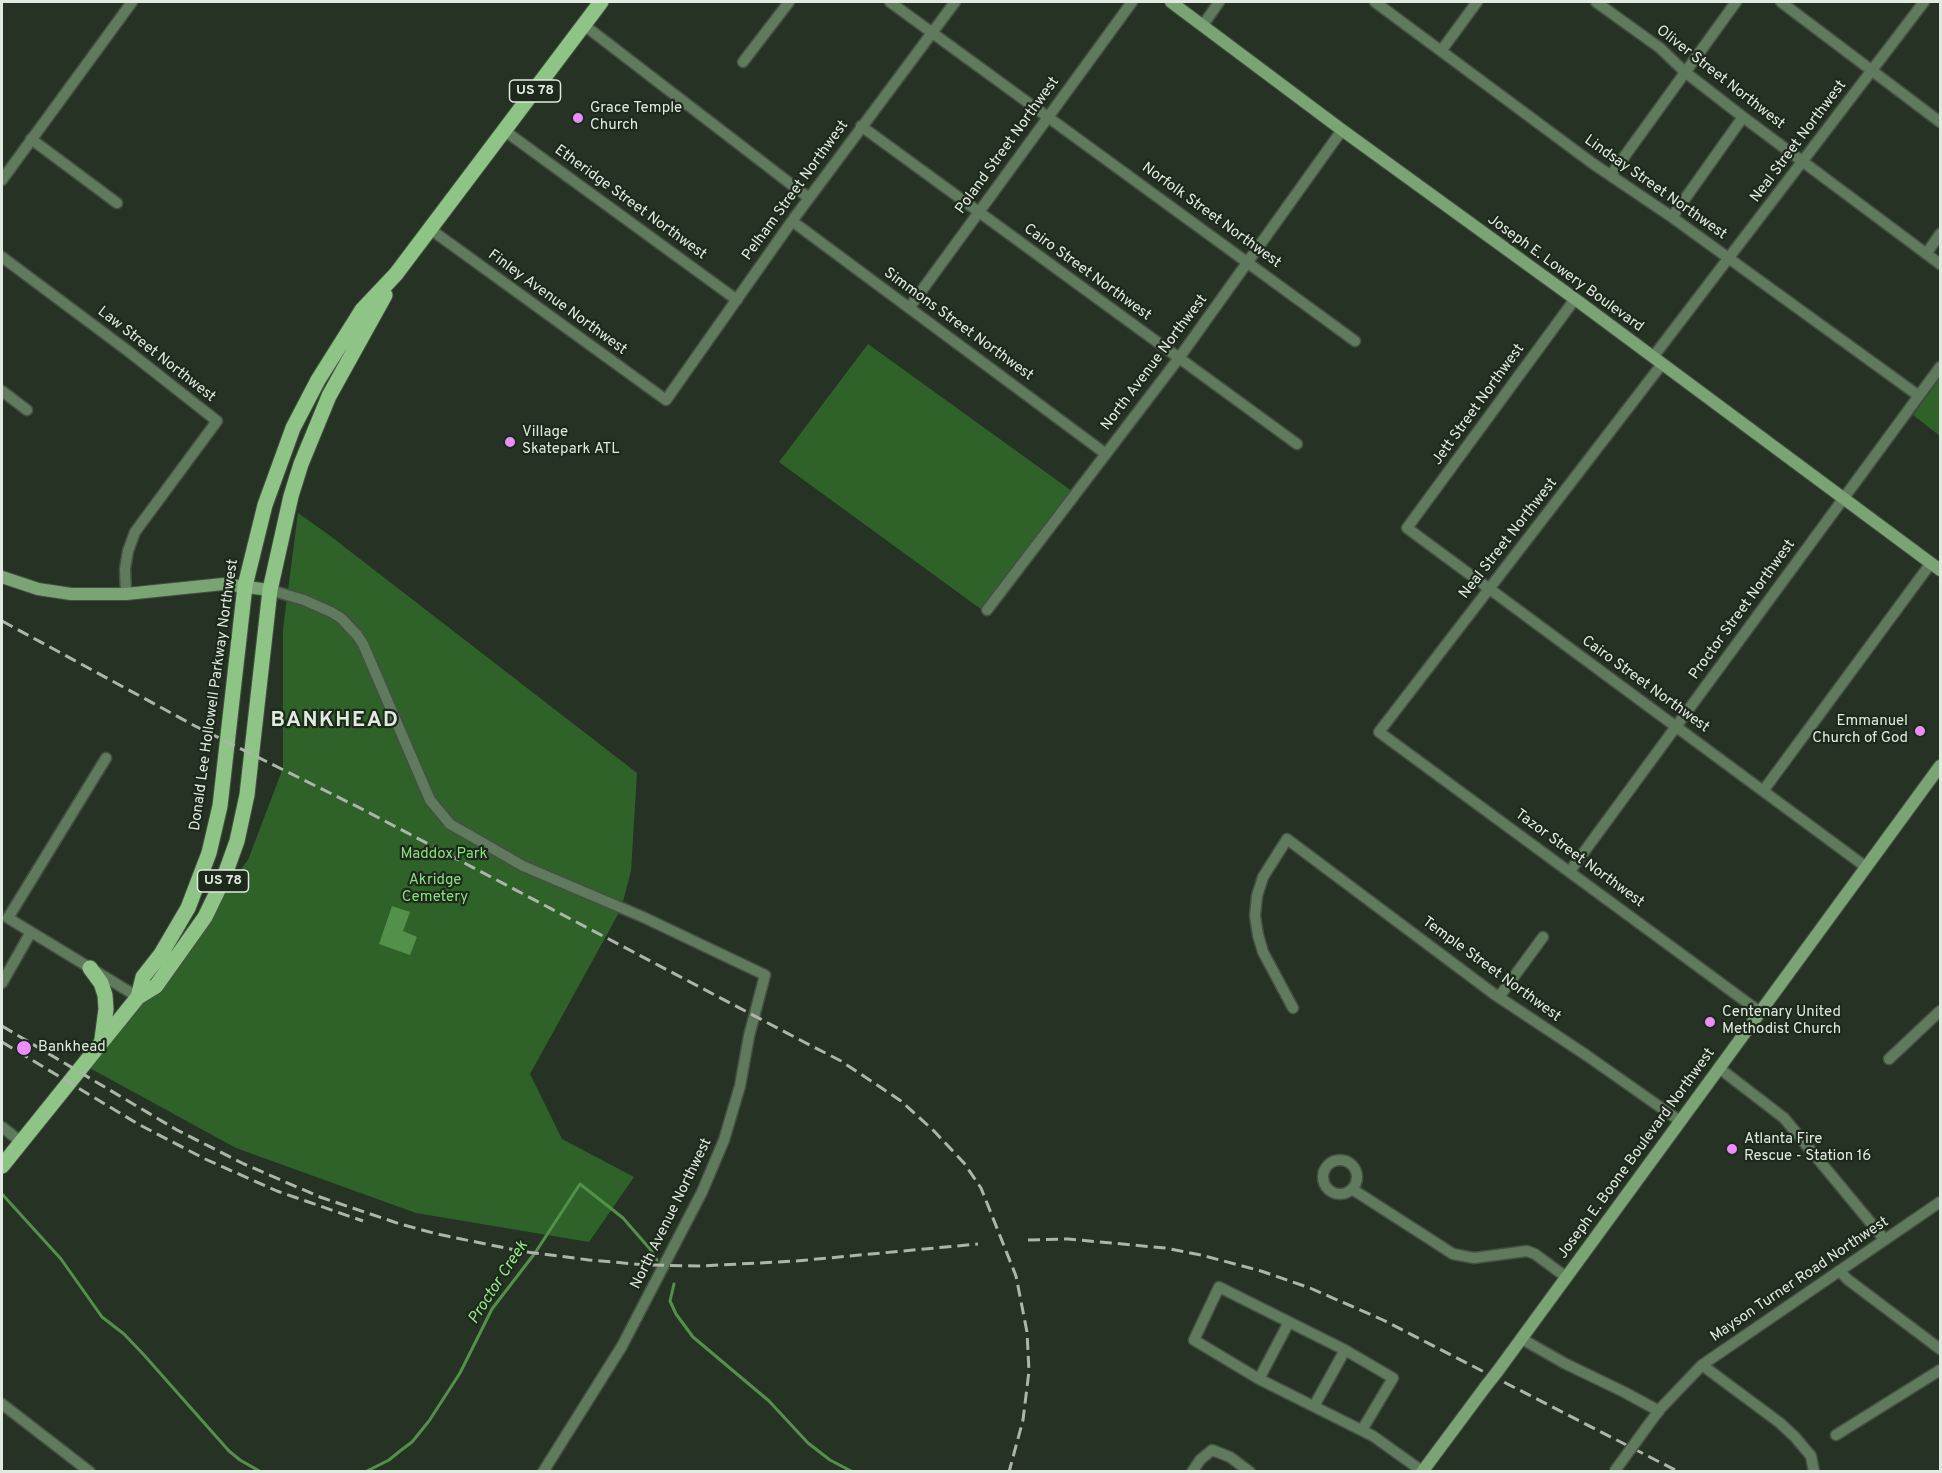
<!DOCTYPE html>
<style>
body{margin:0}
#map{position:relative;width:1942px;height:1473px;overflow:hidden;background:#263324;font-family:Overpass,sans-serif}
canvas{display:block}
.frame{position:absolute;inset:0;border:3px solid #e1eae0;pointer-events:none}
</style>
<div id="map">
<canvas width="1942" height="1473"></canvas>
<div class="frame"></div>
</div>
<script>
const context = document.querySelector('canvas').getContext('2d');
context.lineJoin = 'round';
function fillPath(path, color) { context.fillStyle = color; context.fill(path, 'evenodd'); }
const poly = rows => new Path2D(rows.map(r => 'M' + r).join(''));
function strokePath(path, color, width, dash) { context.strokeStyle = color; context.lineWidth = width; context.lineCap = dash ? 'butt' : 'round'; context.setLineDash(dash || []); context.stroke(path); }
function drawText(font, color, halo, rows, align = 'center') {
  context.font = font + ' Overpass,sans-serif'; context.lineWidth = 4.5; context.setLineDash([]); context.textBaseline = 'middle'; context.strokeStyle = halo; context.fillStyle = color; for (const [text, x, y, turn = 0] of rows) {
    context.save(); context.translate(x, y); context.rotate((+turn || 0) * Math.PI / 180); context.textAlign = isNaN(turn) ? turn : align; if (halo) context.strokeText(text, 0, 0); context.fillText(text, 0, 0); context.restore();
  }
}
const green = poly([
 [868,344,1076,494,989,615,779,462],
 [1940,378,1940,436,1913,415],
 [298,513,329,535,637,773,631,871,621,909,530,1074,562,1139,634,1177,589,1242,416,1213,236,1148,86,1066,248,860,283,768,283,629]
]);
const water = poly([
 [392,906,410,912,403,931,417,937,410,955,379,944]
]);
const stream = poly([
 [2,1194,61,1259,102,1317,124,1334,144,1355,229,1451,240,1460,261,1472],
 [674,1284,670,1301,676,1314,693,1337,769,1401,808,1443,830,1460,853,1472],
 [365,1472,389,1460,400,1451,412,1442,429,1421,460,1373,492,1309,535,1253,580,1184,623,1218,650,1249,657,1260]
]);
const minor = poly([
 [890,2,1355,341],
 [1375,2,1592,163,1669,215,1919,396],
 [1596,2,1660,48,1685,72,1743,117,1940,264],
 [1781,2,1940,122],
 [584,25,809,198],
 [1203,25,1219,2],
 [1441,51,1477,2],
 [743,62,789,2],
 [861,126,1297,444],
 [505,131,737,300],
 [31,139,117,203],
 [1611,175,1736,2],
 [2,180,132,2],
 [1672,217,1743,117],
 [792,221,1106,454],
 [430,229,666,400,792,221,955,2],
 [1926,254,1940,234],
 [2,257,128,351,217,421,135,532,128,551,125,569,126,594],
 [1575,299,1407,528,1866,867],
 [909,308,1132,2],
 [1653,357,1924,2],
 [1662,364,1379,732,1760,1012],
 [2,391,27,410],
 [270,590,304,600,331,612,341,618,357,635,363,644,430,800,450,824,523,866,643,917,765,975,749,1036,740,1086,724,1140,702,1192,622,1346,543,1472],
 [987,610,1179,358,1342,130],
 [106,758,8,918,138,997],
 [1763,791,1931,563],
 [1570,871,1940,367],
 [2,983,31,932],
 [1499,997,1543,937],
 [1293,1008,1263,952,1258,935,1255,916,1257,896,1263,877,1287,839,1494,994,1586,1055,1680,1121],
 [1889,1059,1940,1011],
 [1719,1068,1784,1118,1885,1240],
 [2,1127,20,1141],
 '1323 1177a17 17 0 1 1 34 0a17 17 0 1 1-34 0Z',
 [1352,1189,1453,1254,1474,1258,1527,1251,1535,1254,1566,1277],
 [1840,1271,1847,1279,1940,1349],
 [1289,1322,1219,1287,1194,1340,1259,1379,1373,1436,1422,1471],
 [1522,1339,1564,1363,1624,1392,1659,1411],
 [1702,1365,1780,1423,1795,1437,1811,1456,1814,1472],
 [1259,1379,1289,1322,1345,1350],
 [2,1404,90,1472],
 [1314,1406,1345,1350,1393,1378,1362,1430],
 [1646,1428,1660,1409,1702,1365,1940,1202],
 [1836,1435,1940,1370],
 [1192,1472,1200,1460,1212,1450,1230,1457,1250,1472]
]);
const secondary = poly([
 [1171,2,1342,130,1575,299,1940,570],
 [2,577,38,589,71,594,126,594,223,584,270,590],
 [1497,1372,1940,766],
 [1422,1472,1486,1386]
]);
const primary = poly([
 [90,968,101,983,105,995,106,1009,102,1039],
 [138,997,143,977,161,954,188,908,209,853,220,806,245,586,265,505,293,428,318,380,362,310,396,274,601,2],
 [2,1166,138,997,156,986,205,917,223,880,237,841,247,795,270,590,291,496,301,464,329,396,385,295]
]);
const rail = poly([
 [2,621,195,726,362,809,804,1042,841,1061,901,1101,934,1131,964,1163,981,1188,1016,1276,1027,1332,1029,1371,1023,1420,1009,1472],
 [2,1026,177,1130,244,1164,320,1197,400,1224,437,1234,520,1251,589,1260,647,1265,701,1266,796,1261,978,1244],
 [2,1042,138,1124,205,1159,277,1191,363,1221],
 [1028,1240,1068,1239,1165,1248,1201,1255,1261,1271,1310,1288,1383,1320,1679,1472]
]);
const minorBridge = poly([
 [1614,1472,1646,1428]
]);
const secondaryBridge = poly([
 [1486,1386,1497,1372]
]);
const markers = [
 [578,118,6,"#eb8dfb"],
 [510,442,6,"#eb8dfb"],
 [1920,731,6,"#eb8dfb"],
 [1710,1022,6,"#eb8dfb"],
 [24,1048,8,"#eb8dfb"],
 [1732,1149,6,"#eb8dfb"]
];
const shields = [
 [535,91,51],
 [223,881,51]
];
const shieldNames = [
 ["US 78",535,91],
 ["US 78",223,881]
];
const streetNames = [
 ["Oliver Street Northwest",1720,78,38],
 ["Neal Street Northwest",1799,142,-53],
 ["Poland Street Northwest",1008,146,-54],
 ["Lindsay Street Northwest",1655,188,35],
 ["Pelham Street Northwest",796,191,-54],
 ["Etheridge Street Northwest",630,203,36],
 ["Norfolk Street Northwest",1211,216,36],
 ["Cairo Street Northwest",1087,273,36],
 ["Joseph E. Lowery Boulevard",1565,274,36],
 ["Finley Avenue Northwest",557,303,36],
 ["Simmons Street Northwest",958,325,36],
 ["Law Street Northwest",156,355,38],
 ["North Avenue Northwest",1155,363,-53],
 ["Jett Street Northwest",1479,405,-54],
 ["Neal Street Northwest",1509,539,-52],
 ["Proctor Street Northwest",1743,610,-54],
 ["Cairo Street Northwest",1645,685,36],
 ["Donald Lee Hollowell Parkway Northwest",215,695,-82],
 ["Tazor Street Northwest",1579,859,36],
 ["Temple Street Northwest",1491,970,36],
 ["Joseph E. Boone Boulevard Northwest",1637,1154,-54],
 ["North Avenue Northwest",672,1214,-64],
 ["Mayson Turner Road Northwest",1800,1280,-34]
];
const poiNames = [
 ["Grace Temple",590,109],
 ["Church",590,126],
 ["Village",522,433],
 ["Skatepark ATL",522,450],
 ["Emmanuel",1908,722,"right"],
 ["Church of God",1908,739,"right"],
 ["Centenary United",1722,1013],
 ["Methodist Church",1722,1030],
 ["Bankhead",38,1048],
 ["Atlanta Fire",1744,1140],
 ["Rescue - Station 16",1744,1157]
];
const parkNames = [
 ["Maddox Park",444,855],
 ["Akridge",435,881],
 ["Cemetery",435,898]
];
const waterNames = [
 ["Proctor Creek",499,1283,-57]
];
const districtNames = [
 ["BANKHEAD",335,722]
];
fillPath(green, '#2f6229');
fillPath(water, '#53914b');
strokePath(stream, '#53914b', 3);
strokePath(minor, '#445042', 13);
strokePath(secondary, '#445042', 14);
strokePath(primary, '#445042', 17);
strokePath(minor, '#607a5d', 10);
strokePath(secondary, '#7ba475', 12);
strokePath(primary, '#8fc487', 15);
strokePath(rail, '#abb5a9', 3, [12, 6]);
strokePath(minorBridge, '#445042', 13, []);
strokePath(secondaryBridge, '#445042', 14, []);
strokePath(minorBridge, '#607a5d', 10);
strokePath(secondaryBridge, '#7ba475', 12);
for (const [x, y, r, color] of markers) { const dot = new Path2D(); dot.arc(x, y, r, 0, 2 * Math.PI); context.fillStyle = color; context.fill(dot); strokePath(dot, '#1c291b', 2); }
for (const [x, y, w] of shields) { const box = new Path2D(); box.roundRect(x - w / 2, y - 11, w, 22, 4.5); context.fillStyle = '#1c291b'; context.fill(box); strokePath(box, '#e1eae0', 1.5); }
drawText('bold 14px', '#e1eae0', null, shieldNames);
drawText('15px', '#e1eae0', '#1c291b', streetNames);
drawText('15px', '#e1eae0', '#1c291b', poiNames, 'left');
drawText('15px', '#8cdf81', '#1c291b', parkNames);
drawText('italic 16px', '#97ea8c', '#1c291b', waterNames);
context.letterSpacing = '1.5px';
drawText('bold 21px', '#e1eae0', '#1c291b', districtNames);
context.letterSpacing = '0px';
</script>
